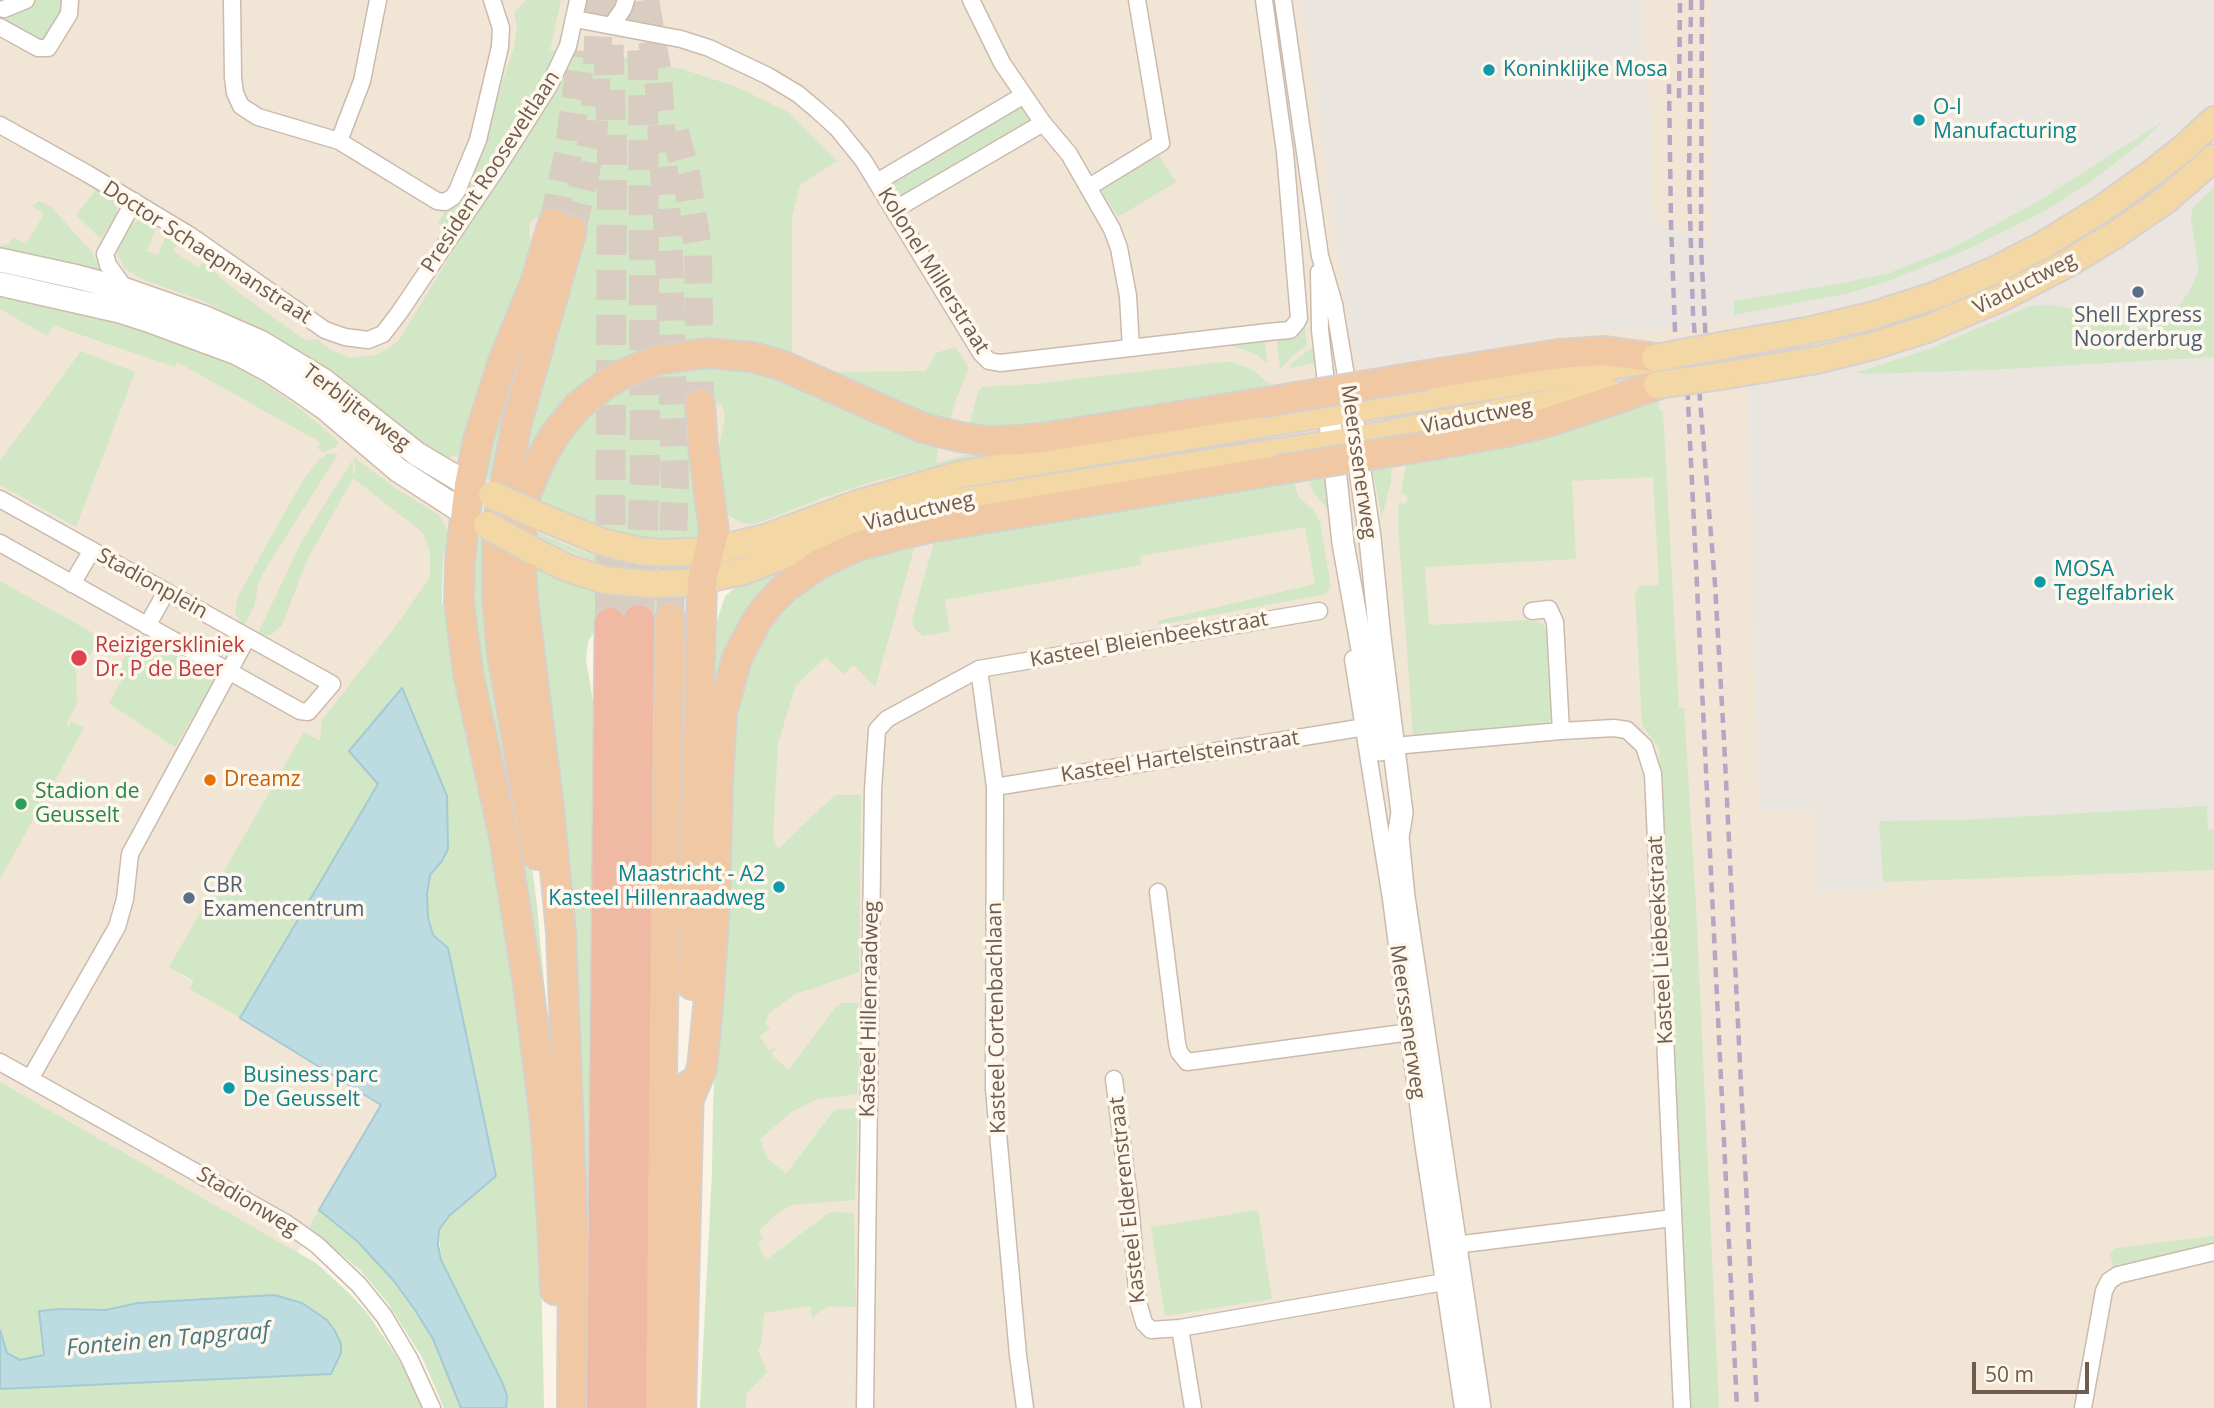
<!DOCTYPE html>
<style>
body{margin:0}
#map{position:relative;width:2214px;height:1408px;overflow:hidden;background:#faf3e6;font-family:"Open Sans",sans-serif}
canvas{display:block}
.scale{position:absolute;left:1972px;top:1362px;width:117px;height:32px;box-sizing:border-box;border:4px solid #715b4d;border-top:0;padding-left:9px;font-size:21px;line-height:24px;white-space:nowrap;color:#715b4d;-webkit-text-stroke:5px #fdf7ec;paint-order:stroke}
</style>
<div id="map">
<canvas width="2214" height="1408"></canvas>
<div class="scale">50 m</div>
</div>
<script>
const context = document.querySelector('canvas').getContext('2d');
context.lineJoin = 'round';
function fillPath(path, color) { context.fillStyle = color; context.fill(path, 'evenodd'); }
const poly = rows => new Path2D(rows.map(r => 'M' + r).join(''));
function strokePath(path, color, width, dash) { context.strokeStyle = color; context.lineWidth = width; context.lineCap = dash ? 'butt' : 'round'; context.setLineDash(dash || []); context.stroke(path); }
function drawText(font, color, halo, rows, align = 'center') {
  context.font = font + ' "Open Sans",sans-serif'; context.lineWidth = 7; context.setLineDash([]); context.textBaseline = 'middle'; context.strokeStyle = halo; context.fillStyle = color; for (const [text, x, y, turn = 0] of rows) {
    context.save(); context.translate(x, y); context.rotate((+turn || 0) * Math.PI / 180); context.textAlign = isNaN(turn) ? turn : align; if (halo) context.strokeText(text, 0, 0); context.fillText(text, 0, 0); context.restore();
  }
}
const residential = poly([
 [0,0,2214,0,2214,1408,728,1408,747,584,658,597,618,593,532,565,464,531,180,974,383,1104,297,1254,0,1082]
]);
const industrial = poly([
 [1301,0,1640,0,1651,108,1652,221,1711,242,1711,0,2214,0,2214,831,2204,833,2202,810,1882,822,1887,889,1817,892,1814,810,1759,812,1745,317,1637,334,1632,329,1545,337,1370,368,1362,365,1356,360,1353,350]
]);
const green = poly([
 [14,0,67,0,46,44,1,23],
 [526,0,561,0,550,50,614,55,682,69,737,87,788,112,837,161,800,185,792,217,792,366,649,356,527,466,520,465,550,351,586,229,537,217,529,223,531,249,528,262,461,454,446,458,437,455,294,351,208,303,142,279,124,268,118,254,119,245,127,227,132,222,146,220,157,226,147,251,158,255,165,238,168,238,177,245,173,251,199,268,203,262,231,287,306,341,317,339,331,350,351,358,376,355,388,349,399,340,460,240,438,223,475,164,514,47,517,27,514,13],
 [1023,100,1036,123,901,202,886,179],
 [2164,121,2138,145,2089,183,2046,210,1964,251,1886,282,1845,294,1734,315,1734,301,1848,282,1889,273,1952,248,2037,202],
 [1159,155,1176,182,1118,217,1101,190],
 [2214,187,2214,357,1987,370,1870,374,1855,373,1929,349,2030,306,2052,305,2069,308,2134,328,2146,328,2180,304,2189,292,2199,271,2191,219,2193,208],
 [96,190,114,201,117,208,116,215,101,239,76,215],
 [40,201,51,207,92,252,104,276,0,252,0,246,8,244,13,238,26,244,44,214,32,206],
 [0,294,81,311,184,342,238,366,253,375,303,411,339,442,335,447,324,452,317,448,320,442,177,362,175,367,55,326,46,335,0,309],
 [543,294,495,479,490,477,489,480,484,476,498,410],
 [1304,321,1307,345,1289,359,1282,368,1280,369,1277,340,1292,337],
 [1264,341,1268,363,1254,353,1230,345],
 [955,347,967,364,968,371,957,396,948,426,828,378,834,372,926,371,936,353],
 [1313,347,1315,363,1290,368,1292,363],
 [81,351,135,372,76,527,0,485,0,461],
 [1222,362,1232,362,1253,370,1274,388,1064,429,969,427,978,392,982,387,1034,384],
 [707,364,759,370,939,444,936,463,990,449,1089,441,963,464,934,467,875,481,825,497,764,521,753,524,742,523,729,516,719,506,717,471,719,447,725,417,724,410,721,405,714,402,689,403,702,531,699,536,681,545,622,538,546,509,546,502,538,498,541,482,568,435,610,394,656,373],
 [1658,402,1659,410,1663,410,1679,708,1684,708,1696,906,1719,1408,1689,1408,1659,748,1642,725,1635,594,1639,586,1659,585,1653,477,1572,481,1576,559,1425,567,1429,625,1528,620,1541,623,1546,628,1548,633,1553,709,1551,719,1547,724,1541,726,1413,736,1398,525,1399,502,1405,504,1408,497,1401,493,1407,462,1576,427],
 [328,453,338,454,263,573,259,583,254,607,243,627,235,613,238,596,302,482,318,461],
 [355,458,394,487,440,516,449,535,449,543,443,554,442,601,483,789,509,936,532,1126,541,1264,544,1408,506,1408,507,1396,503,1384,441,1260,439,1230,449,1216,496,1176,448,948,433,935,428,918,427,894,430,875,442,861,378,784,240,1018,190,989,193,981,169,967,304,732,320,741,322,720,398,623,430,577,430,552,423,533,353,478,307,560,282,625,271,635,257,635,303,539,352,461,354,478,355,467,353,459],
 [1392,464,1391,481,1382,517,1372,468],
 [1324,476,1333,507,1331,513,1313,492,1308,479],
 [1271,482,1272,486,1294,482,1298,496,1314,511,1320,522,1331,587,1326,594,1159,625,1158,621,1315,584,1305,527,1140,556,1141,565,945,600,950,631,923,636,914,628,912,620,935,539],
 [536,532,578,550,597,556,655,564,666,568,624,567,601,562,583,557,536,537],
 [480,536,488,542,537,905,546,1006,552,1133,469,627,471,549],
 [916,542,875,687,854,665,843,674,826,657,796,685,778,743,773,837,778,849,835,795,861,795,859,972,815,988,797,993,769,1013,765,1022,770,1029,759,1036,769,1050,777,1047,771,1054,788,1070,836,1007,841,1003,858,1003,859,1061,857,1094,817,1099,793,1111,760,1139,767,1158,786,1174,834,1110,858,1108,855,1200,791,1205,779,1212,759,1230,763,1239,758,1244,766,1260,830,1212,854,1213,856,1307,829,1306,812,1317,811,1306,764,1313,761,1345,758,1351,767,1372,746,1394,746,1408,700,1408,712,1173,713,1103,735,696,767,623,783,606,846,560],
 [803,564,713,720,717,621,725,596,741,583,778,569],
 [532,565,618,593,658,597,654,1206,635,618,622,617,596,628,588,642,586,659,597,726,594,1153,587,1326,582,1152],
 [0,581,100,637,87,660,78,655,76,660,77,704,66,724,69,726,72,721,84,728,0,879],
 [138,633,216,678,175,747,109,703,122,680,118,669],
 [2207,806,2208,830,2214,829,2214,870,1883,882,1879,821,1958,820],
 [0,1082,316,1263,352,1296,368,1314,403,1366,422,1408,0,1408,0,1389,331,1374,341,1353,341,1344,327,1320,314,1312,274,1295,138,1303,106,1310,60,1309,39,1311,44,1355,20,1360,7,1353,0,1330],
 [319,1210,357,1241,394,1281,415,1310,433,1339,461,1408,444,1408,422,1357,387,1302,361,1271,309,1227],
 [1258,1210,1272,1299,1165,1316,1151,1227],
 [2214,1236,2214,1245,2113,1268,2110,1253,2115,1248]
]);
const water = poly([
 [402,688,447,796,448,849,442,861,430,875,427,894,428,918,433,935,448,948,496,1176,449,1216,439,1230,438,1245,441,1260,503,1384,507,1396,506,1408,461,1408,433,1339,415,1310,394,1281,357,1241,319,1210,381,1105,240,1018,378,784,349,751,402,688],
 [274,1295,302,1303,327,1320,335,1331,341,1344,341,1353,331,1374,0,1389,0,1330,7,1353,20,1360,44,1355,39,1311,60,1309,106,1310,138,1303,274,1295]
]);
const trunkTunnel = poly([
 [645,0,658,75,669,253,675,484,670,618],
 [675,132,686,173,698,249,700,404],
 [553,223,568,154,582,51],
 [572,230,586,171,594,128,600,0]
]);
const motorwayTunnel = poly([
 [607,0,612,150,610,623],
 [639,620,645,471,643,68,640,0]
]);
const minor = poly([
 [232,0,233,78,235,93,241,106,258,117,339,141,437,201,445,202,453,197,457,191,478,140,500,47,501,28,492,0],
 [971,0,1002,63,1043,123,1069,154,1112,229,1119,248,1128,296,1131,348],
 [1283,0,1320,256,1334,304,1349,394],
 [4,9,26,0],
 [575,19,681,39,709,48,768,76,798,94,817,110,837,128,863,160,981,353,989,361,1000,363,1268,332,1290,330,1297,322,1299,318,1285,152,1264,0],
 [612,25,623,9,626,0],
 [0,27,38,48,48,48,69,14,70,0],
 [0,125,88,174,191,236,325,330,345,337,368,340,383,334,399,313,497,168,549,86,568,46,578,0],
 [339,141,362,81,378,0],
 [877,182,1024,95],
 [1089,187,1161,143,1137,0],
 [894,210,1043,123],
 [1319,272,1320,330,1328,400],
 [126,290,108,265,105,254,134,201],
 [0,499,332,684,308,712,300,711,0,543],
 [72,584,92,550],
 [1532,611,1549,609,1555,622,1561,731],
 [147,626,166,592],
 [1353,659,1391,899,1423,1142,1463,1408],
 [979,669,995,787,994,1089,1018,1355,1025,1408],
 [1383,747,1561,731,1614,728,1627,730,1644,746,1653,774,1682,1408],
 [995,787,1365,727],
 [1158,892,1177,1043,1179,1052,1187,1062,1418,1031],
 [0,1062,286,1223,317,1245,359,1285,384,1316,409,1358,432,1408],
 [30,1079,117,927,125,899,130,854,247,638],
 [1114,1079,1131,1214,1138,1302,1144,1323,1151,1330,1180,1328,1444,1282],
 [1455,1245,1673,1218],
 [1180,1328,1193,1408],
 [865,1408,873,790,877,730,887,719,979,669,1319,611],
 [2083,1408,2104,1291,2109,1281,2118,1275,2214,1252]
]);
const tertiary = poly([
 [1351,409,1370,538,1380,637,1402,813,1398,837,1404,897,1480,1408],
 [1329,412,1343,543,1380,750]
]);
const secondary = poly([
 [0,260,78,277,126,290,203,317,262,343,323,380,417,454,469,485],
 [0,284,120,311,148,320,237,353,267,369,302,392,325,408,398,470,466,514]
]);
const primary = poly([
 [1720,346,1807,331,1874,315,1936,295,1995,270,2043,245,2103,208,2152,173,2185,147,2214,120],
 [1721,376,1817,360,1873,346,1927,329,2001,298,2067,264,2115,235,2166,200,2214,158],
 [537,515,602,542,640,551,662,553,710,551,765,538,857,504,962,474,1648,360],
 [533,551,567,568,605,580,648,584,685,583,744,571,853,528,928,507,1355,440,1609,392]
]);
const trunk = poly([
 [553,223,534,286,503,361,478,440,469,485,460,560,459,602,468,673,503,832,528,984,545,1121,552,1220,555,1290],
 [1427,375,1559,354,1605,351,1655,358],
 [1433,445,1507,432,1548,422,1657,385],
 [537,855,502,654,497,599,497,542,500,511,517,422,572,230],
 [692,985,702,580,714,532,703,446,700,404],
 [688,1102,702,1068,708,1008,715,904,718,783,722,713,737,658,757,620,770,603,786,587,819,564,858,546,887,538,929,528,1277,470],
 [572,1408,573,1232,561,932,549,808,523,600,520,550,523,512,527,491,540,460,556,433,578,406,606,384,623,374,657,360,707,353,752,357,781,365,923,428,960,437,986,441,1021,440,1048,437,1260,403],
 [656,1408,670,618],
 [681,1408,689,1085]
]);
const motorway = poly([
 [602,1408,610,623],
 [631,1408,639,620]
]);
const rail = poly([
 [1691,0,1689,182,1693,313,1715,584,1724,740,1757,1408],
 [1702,0,1701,246,1706,346],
 [1669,84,1671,224,1676,357],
 [1679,98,1680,0],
 [1685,339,1737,1408]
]);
const primaryBridge = poly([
 [1655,358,1720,346],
 [1657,385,1721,376],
 [492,495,537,515],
 [487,525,533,551]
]);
const trunkBridge = poly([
 [1260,403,1427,375],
 [1277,470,1433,445]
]);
const markers = [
 [1489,70,7,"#0f9aa8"],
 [1919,120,7,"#0f9aa8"],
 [2138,292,7,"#5c6f8a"],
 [2040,582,7,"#0f9aa8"],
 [79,658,9,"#e0444e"],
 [210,780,7,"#e8710a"],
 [21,804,7,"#2e9e5b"],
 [779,887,7,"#0f9aa8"],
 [189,898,7,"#5c6f8a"],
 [229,1088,7,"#0f9aa8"]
];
const cultureNames = [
 ["Koninklijke Mosa",1503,70],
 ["O-I",1933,108],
 ["Manufacturing",1933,132],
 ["MOSA",2054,570],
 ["Tegelfabriek",2054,594],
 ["Maastricht - A2",765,875,"right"],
 ["Kasteel Hillenraadweg",765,899,"right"],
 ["Business parc",243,1076],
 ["De Geusselt",243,1100]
];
const streetNames = [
 ["President Rooseveltlaan",491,172,-57],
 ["Doctor Schaepmanstraat",207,253,33],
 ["Kolonel Millerstraat",933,271,58],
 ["Viaductweg",2025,284,-27],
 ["Terblijterweg",356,408,37],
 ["Viaductweg",1477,417,-11],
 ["Meerssenerweg",1358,462,82],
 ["Viaductweg",919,512,-13],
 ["Stadionplein",152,584,29],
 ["Kasteel Bleienbeekstraat",1149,640,-10],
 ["Kasteel Hartelsteinstraat",1180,757,-9],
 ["Kasteel Liebeekstraat",1661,940,-93],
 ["Kasteel Hillenraadweg",870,1009,-89],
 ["Kasteel Cortenbachlaan",997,1018,-91],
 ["Meerssenerweg",1407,1022,82],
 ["Kasteel Elderenstraat",1128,1200,-96],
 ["Stadionweg",247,1202,31]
];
const serviceNames = [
 ["Shell Express",2138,316],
 ["Noorderbrug",2138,340],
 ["CBR",203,886,"left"],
 ["Examencentrum",203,910,"left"]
];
const healthNames = [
 ["Reizigerskliniek",95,646],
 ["Dr. P de Beer",95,670]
];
const foodNames = [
 ["Dreamz",224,780]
];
const leisureNames = [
 ["Stadion de",35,792],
 ["Geusselt",35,816]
];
const waterNames = [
 ["Fontein en Tapgraaf",168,1340,-5]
];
fillPath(residential, '#f1e5d6');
fillPath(industrial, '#ebe5e0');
fillPath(green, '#d2e7c6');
fillPath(water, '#bddce2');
strokePath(water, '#a4cad3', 2);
strokePath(trunkTunnel, '#d8cdc0', 28, [28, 14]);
strokePath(motorwayTunnel, '#d8cdc0', 30, [30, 15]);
strokePath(minor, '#cbbbae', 19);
strokePath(tertiary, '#cbbbae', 24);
strokePath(secondary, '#cdbcab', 26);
strokePath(primary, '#d7d1cd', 30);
strokePath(trunk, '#d7d1cd', 32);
strokePath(motorway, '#d7d1cd', 33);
strokePath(minor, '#fff', 16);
strokePath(tertiary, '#fff', 21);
strokePath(secondary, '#fff', 23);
strokePath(primary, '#f3d8a5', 26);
strokePath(trunk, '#f1c8a4', 28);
strokePath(motorway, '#efb9a3', 30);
strokePath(rail, '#b6a6c3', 4.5, [10, 7]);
strokePath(primaryBridge, '#d7d1cd', 30, []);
strokePath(trunkBridge, '#d7d1cd', 32, []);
strokePath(primaryBridge, '#f3d8a5', 26);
strokePath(trunkBridge, '#f1c8a4', 28);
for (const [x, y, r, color] of markers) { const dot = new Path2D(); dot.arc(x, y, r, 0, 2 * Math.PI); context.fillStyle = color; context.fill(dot); strokePath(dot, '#fdf7ec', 2.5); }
drawText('21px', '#0d838f', '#fdf7ec', cultureNames, 'left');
drawText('21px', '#715b4d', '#fdf7ec', streetNames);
drawText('21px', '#4e5e75', '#fdf7ec', serviceNames);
drawText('21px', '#be3a42', '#fdf7ec', healthNames, 'left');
drawText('21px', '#c56008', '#fdf7ec', foodNames, 'left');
drawText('21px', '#27864d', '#fdf7ec', leisureNames, 'left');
drawText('italic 23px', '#497882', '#fdf7ec', waterNames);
</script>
